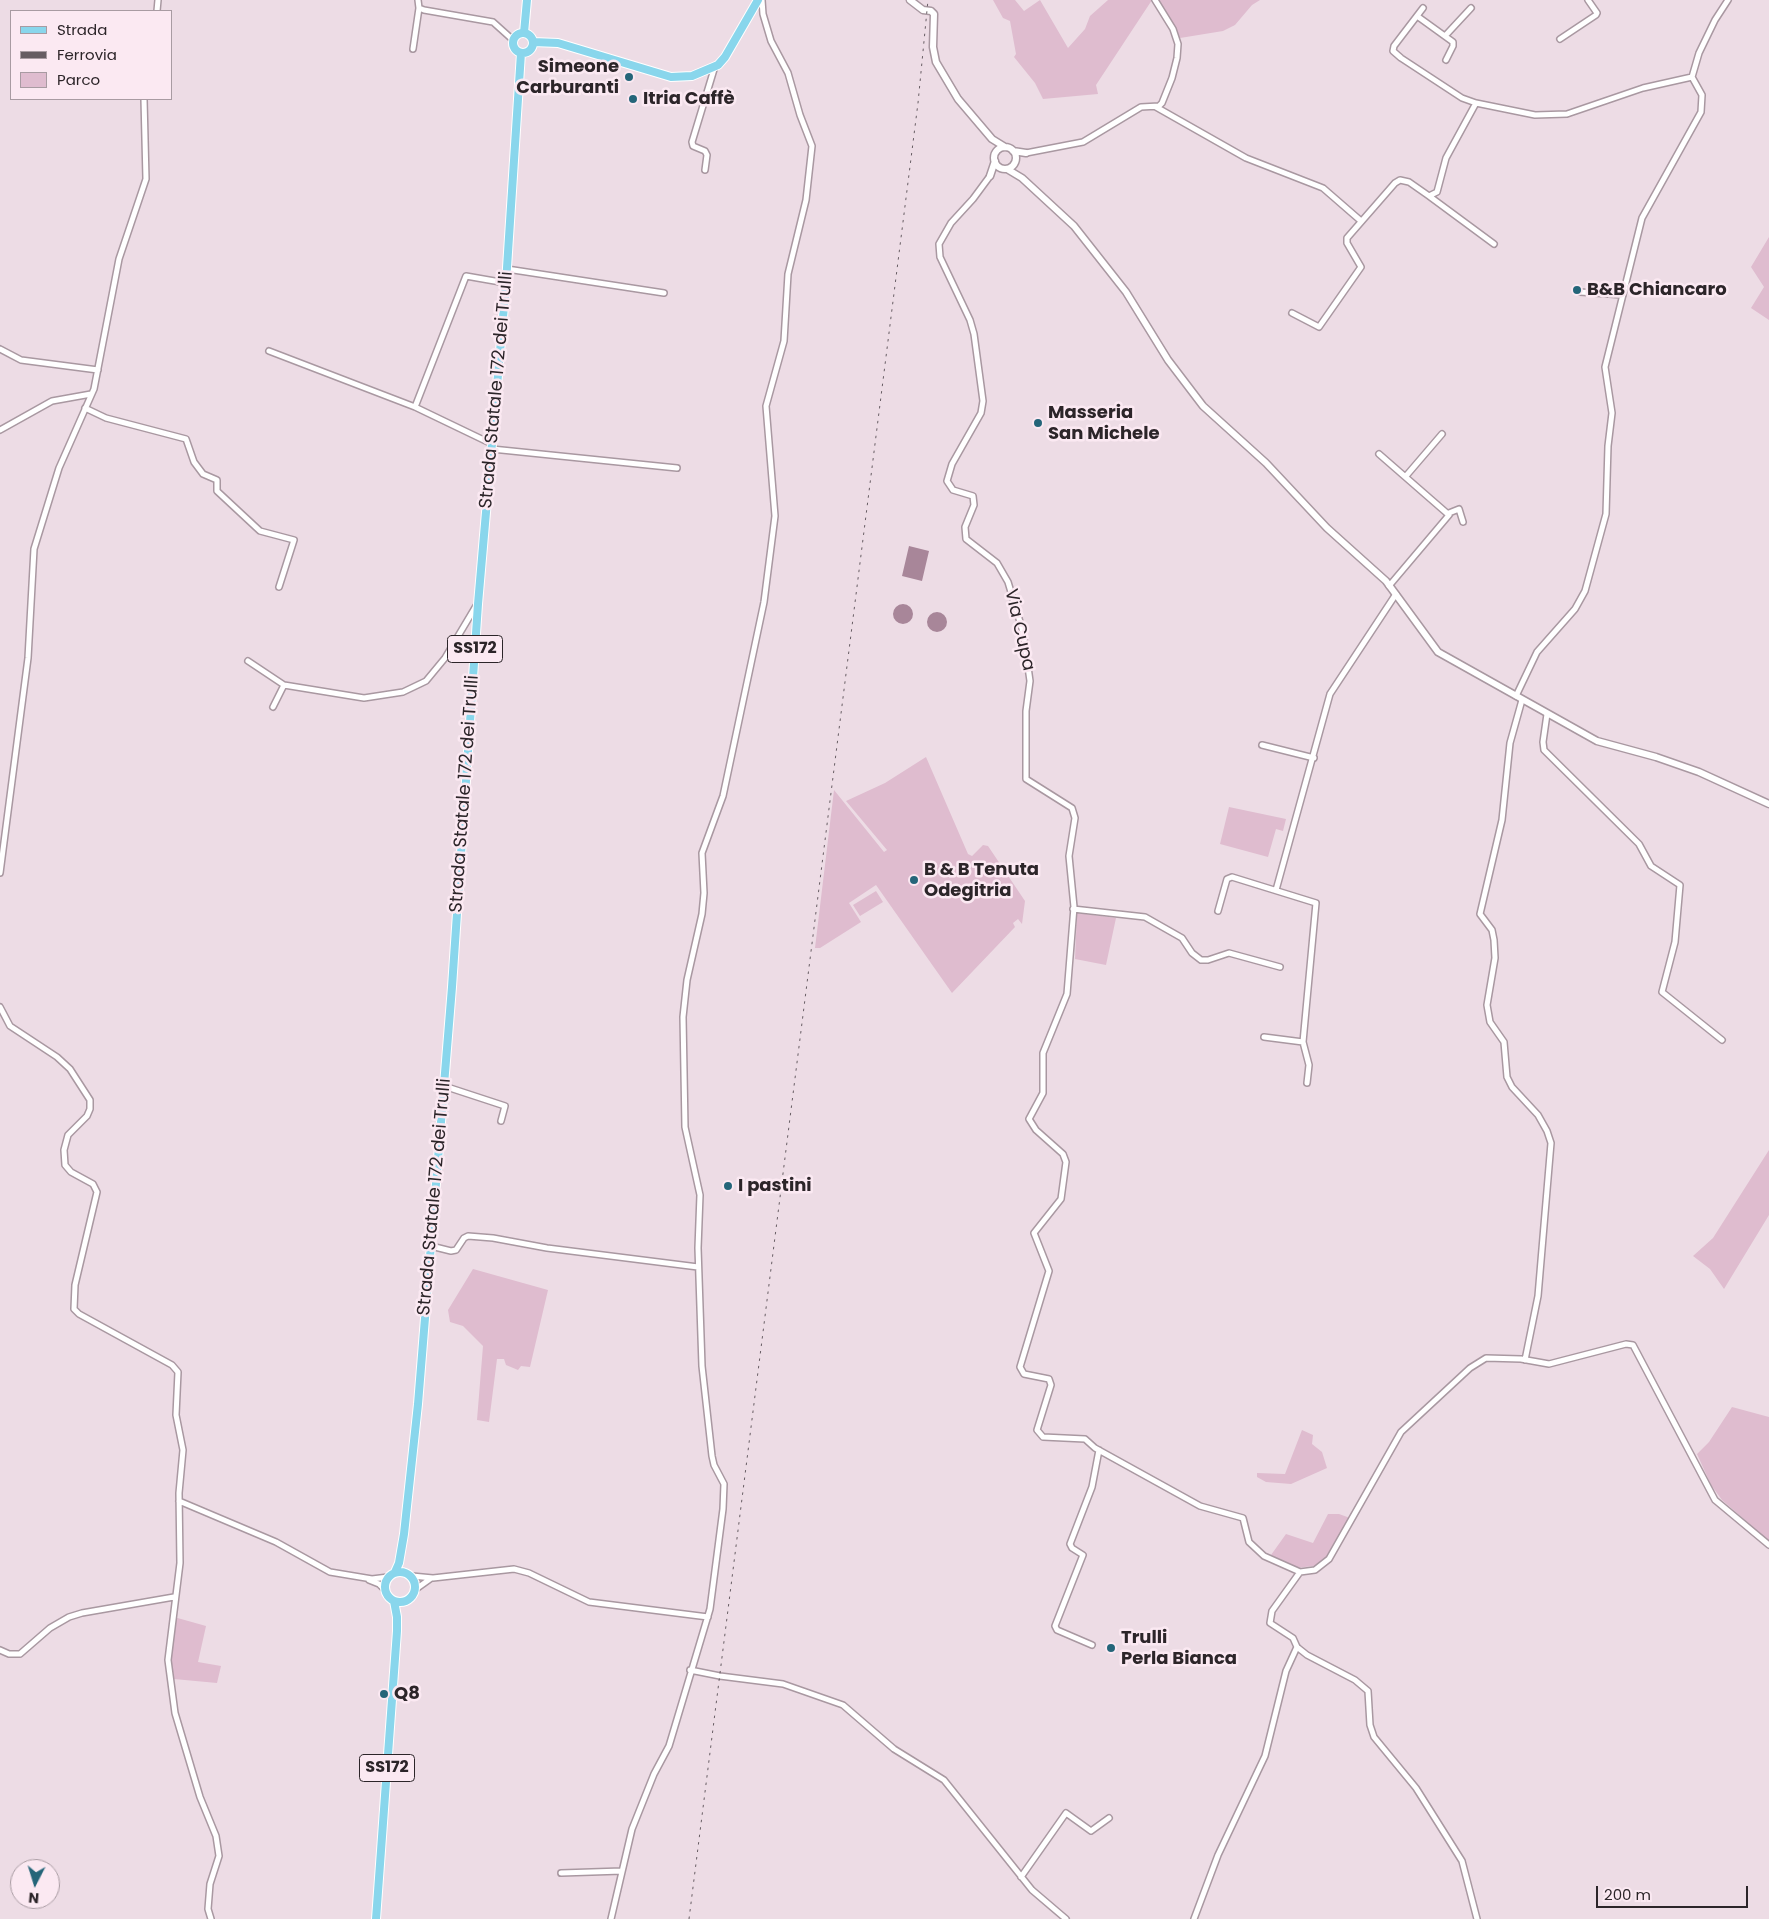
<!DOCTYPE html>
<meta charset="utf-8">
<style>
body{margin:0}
#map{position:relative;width:1769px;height:1919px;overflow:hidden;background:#eddce5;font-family:Poppins,sans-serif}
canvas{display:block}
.legend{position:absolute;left:10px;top:10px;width:162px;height:90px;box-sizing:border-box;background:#fbe9f2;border:1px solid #a89ba2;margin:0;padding:6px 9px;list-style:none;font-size:15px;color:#2c2529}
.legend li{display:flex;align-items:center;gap:10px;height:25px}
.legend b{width:25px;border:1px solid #a89ba2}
.north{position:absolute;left:10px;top:1859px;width:50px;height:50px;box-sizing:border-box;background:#fbe9f2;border:1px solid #a89ba2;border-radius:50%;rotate:185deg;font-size:14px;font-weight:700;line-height:20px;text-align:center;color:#2c2529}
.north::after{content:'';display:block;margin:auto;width:18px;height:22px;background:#246579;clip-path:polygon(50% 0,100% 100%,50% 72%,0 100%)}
.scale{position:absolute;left:1596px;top:1886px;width:152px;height:22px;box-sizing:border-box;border:2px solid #2c2529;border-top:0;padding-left:6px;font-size:15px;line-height:18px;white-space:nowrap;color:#2c2529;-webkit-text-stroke:4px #fbe9f2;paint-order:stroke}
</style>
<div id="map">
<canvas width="1769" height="1919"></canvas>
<ul class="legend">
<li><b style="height:6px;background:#89d6ec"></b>Strada</li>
<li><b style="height:6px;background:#665c62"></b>Ferrovia</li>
<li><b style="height:14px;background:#dfbccf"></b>Parco</li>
</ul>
<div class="north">N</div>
<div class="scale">200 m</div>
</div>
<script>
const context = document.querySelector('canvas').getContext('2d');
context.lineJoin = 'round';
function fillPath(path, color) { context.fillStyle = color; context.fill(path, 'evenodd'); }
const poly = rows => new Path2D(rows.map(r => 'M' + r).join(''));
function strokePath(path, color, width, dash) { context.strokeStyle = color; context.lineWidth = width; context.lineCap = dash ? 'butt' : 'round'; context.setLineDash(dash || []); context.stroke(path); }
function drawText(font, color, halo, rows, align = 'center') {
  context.font = font + ' Poppins,sans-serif'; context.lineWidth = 5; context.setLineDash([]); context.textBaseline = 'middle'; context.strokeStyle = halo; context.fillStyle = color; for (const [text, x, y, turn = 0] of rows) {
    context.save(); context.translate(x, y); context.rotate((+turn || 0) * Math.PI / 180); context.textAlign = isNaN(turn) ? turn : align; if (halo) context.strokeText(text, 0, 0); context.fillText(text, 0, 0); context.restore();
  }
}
const green = poly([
 [993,0,1015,0,1024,11,1040,0,1068,48,1085,29,1090,16,1108,0,1152,0,1096,85,1098,94,1043,99,1035,83,1014,57,1016,54,1010,21,1003,18],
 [1157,0,1260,0,1252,5,1235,25,1223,31,1180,38],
 [1769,237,1769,320,1751,308,1764,287,1751,267],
 [926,757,968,854,972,856,983,845,988,846,1025,901,1022,924,1018,919,1013,923,1015,927,952,993,876,885,849,903,861,922,820,948,815,948,834,790,884,852,887,850,846,801,885,783],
 [1229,807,1286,819,1283,831,1276,829,1268,857,1220,844],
 [876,891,883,902,860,916,853,905],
 [1077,913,1116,918,1106,965,1075,959],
 [1769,1150,1769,1215,1724,1289,1710,1269,1693,1256,1713,1238],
 [473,1269,548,1290,530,1367,521,1366,518,1370,506,1365,504,1359,497,1359,489,1422,477,1420,483,1346,463,1326,450,1322,448,1310],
 [1732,1407,1769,1417,1769,1541,1722,1500,1711,1485,1697,1454,1709,1442],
 [1302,1430,1313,1435,1312,1444,1322,1452,1327,1468,1291,1484,1266,1482,1257,1477,1257,1473,1285,1474],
 [1328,1514,1339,1514,1350,1518,1322,1565,1296,1568,1271,1555,1286,1534,1313,1543],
 [174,1617,206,1626,198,1662,221,1666,217,1683,174,1679,171,1660]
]);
const water = poly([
 [909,546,929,551,922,581,902,576],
 '893 614a10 10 0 1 1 20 0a10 10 0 1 1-20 0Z',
 '927 622a10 10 0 1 1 20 0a10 10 0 1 1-20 0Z'
]);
const minor = poly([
 [418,0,419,8,424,10,493,22,513,40],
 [1423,8,1394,46,1393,51,1401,58,1462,98,1476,103,1535,115,1567,114,1643,88,1692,77],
 [157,11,158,0],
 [1417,16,1453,42,1453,46,1446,60],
 [1445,36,1471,8],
 [1560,39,1596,15,1597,13,1588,0],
 [413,49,419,8],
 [1156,107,1246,158,1323,188,1361,221],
 [1026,153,1083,142,1141,107,1159,106,1162,103,1172,78,1177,58,1178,44,1173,29,1155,0],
 [705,170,707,155,705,151,693,146,692,142,715,66],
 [990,176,973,199,951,223,939,244,940,257,970,320,974,334,983,401,981,413,952,464,947,481,953,490,973,496,974,505,965,527,966,539,997,563,1008,582,1023,632,1030,681,1026,711,1026,779,1072,808,1075,818,1069,856,1074,907,1067,994,1043,1053,1043,1093,1029,1119,1036,1130,1063,1154,1066,1162,1061,1199,1034,1233,1049,1271,1020,1367,1024,1374,1049,1379,1051,1385,1037,1430,1043,1437,1085,1439,1095,1448,1200,1506,1243,1518,1249,1542,1264,1556,1300,1572,1315,1570,1329,1559,1401,1432,1470,1368,1486,1358,1521,1359,1549,1364,1626,1344,1633,1345,1715,1500,1769,1545],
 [1429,196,1494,244],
 [507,269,664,293],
 [1580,292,1623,295],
 [1292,313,1319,327,1361,267,1347,243,1347,238,1395,183,1400,180,1409,182,1429,196,1437,192,1446,158,1476,103],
 [0,349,21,360,98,370],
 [269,351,415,407,492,444],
 [415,407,466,276,506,283],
 [85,408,106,418,186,439,194,462,203,474,217,480,217,491,260,531,294,540,279,587],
 [0,430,52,401,91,394],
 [492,449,677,468],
 [1379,454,1449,515,1389,586],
 [1406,476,1442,434],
 [1449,513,1459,509,1463,522],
 [248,661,284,685],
 [1516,696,1537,652,1575,609,1585,591,1606,514,1608,446,1612,413,1605,367,1642,218,1701,112,1702,95,1692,77,1699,53,1715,20,1728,0],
 [1522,700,1510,743,1502,820,1480,914,1492,930,1494,940,1495,958,1487,1005,1490,1022,1504,1042,1507,1077,1512,1087,1538,1115,1547,1131,1551,1143,1538,1296,1525,1360],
 [273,707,284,685,364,698,403,692,426,681,445,658,476,606],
 [1547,714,1543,742,1544,750,1639,844,1651,866,1680,885,1675,942,1662,992,1722,1040],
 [1262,745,1314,758],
 [0,873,28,658,34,549,59,468,94,389,119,259,146,179,144,99],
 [1276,890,1330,694,1396,594],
 [1073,909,1145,917,1182,938,1192,953,1201,960,1208,960,1229,953,1280,967],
 [1218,911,1227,879,1232,877,1316,903,1303,1042,1309,1065,1307,1083],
 [0,1007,10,1026,57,1057,70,1069,90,1100,90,1109,87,1116,68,1135,64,1150,65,1165,71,1172,93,1184,97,1192,75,1285,74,1309,79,1314,172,1365,178,1372,176,1415,183,1450,179,1493,180,1563,168,1660,175,1713,200,1797,216,1836,219,1856,210,1884,208,1909,211,1919],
 [1264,1037,1303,1042],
 [444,1086,505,1106,501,1121],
 [431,1246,451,1251,456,1250,464,1238,468,1236,493,1238,547,1248,698,1267],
 [179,1501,276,1542,330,1572,372,1579,388,1577],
 [1300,1572,1272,1611,1270,1623,1293,1638,1297,1647,1307,1655,1355,1680,1368,1691,1370,1725,1374,1737,1416,1788,1462,1861,1477,1919],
 [412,1576,433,1578,514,1569,529,1573,589,1602,708,1617],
 [369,1580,379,1584,385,1590],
 [416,1589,430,1579],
 [1092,1645,1057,1630,1055,1626,1083,1555,1072,1548,1070,1544,1092,1487,1099,1450],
 [0,1650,9,1654,20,1654,50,1628,69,1617,82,1613,174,1597],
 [690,1670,720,1676,783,1684,843,1705,894,1749,944,1780,1032,1890,1066,1919],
 [561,1873,622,1871],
 [1021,1877,1066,1813,1091,1831,1109,1818],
 [611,1919,632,1829,654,1774,669,1746,710,1609,723,1509,724,1484,714,1465,712,1456,702,1366,698,1248,700,1195,685,1127,683,1017,687,980,702,914,704,893,702,853,723,796,764,602,775,516,766,406,784,341,788,274,806,200,812,146,800,115,788,73,771,41,763,14,762,0],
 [1194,1919,1218,1855,1265,1756,1286,1671,1297,1647]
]);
const tertiary = poly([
 [910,0,923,10,931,11,934,14,933,47,936,62,958,99,992,139,1005,147],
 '994 158a11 11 0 1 1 22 0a11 11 0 1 1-22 0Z',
 [1013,151,1026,153],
 [1007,169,1022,178,1074,226,1126,292,1168,360,1203,406,1266,463,1327,528,1386,581,1438,652,1597,741,1656,757,1699,772,1769,804],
 [990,176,995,161]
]);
const primary = poly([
 '513 43a10 10 0 1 1 20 0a10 10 0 1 1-20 0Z',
 [524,33,527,0],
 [533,42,558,43,671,77,692,76,718,65,725,57,758,0],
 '385 1587a15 15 0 1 1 30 0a15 15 0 1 1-30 0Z',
 [395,1572,399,1563,404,1534,418,1404,452,987,478,604,506,283,521,53],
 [376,1919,397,1631,397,1617,394,1601]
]);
const rail = poly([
 [689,1919,918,103,928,0]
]);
const markers = [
 [629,77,5,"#246579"],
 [633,99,5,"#246579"],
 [1577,290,5,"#246579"],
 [1038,423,5,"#246579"],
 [914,880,5,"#246579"],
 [728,1186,5,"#246579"],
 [1111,1648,5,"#246579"],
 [384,1694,5,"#246579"]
];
const shields = [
 [475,649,55],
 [387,1768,55]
];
const shieldNames = [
 ["SS172",475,649],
 ["SS172",387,1768]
];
const poiNames = [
 ["Simeone",619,67,"right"],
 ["Carburanti",619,88,"right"],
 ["Itria Caffè",643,99],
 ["B&B Chiancaro",1587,290],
 ["Masseria",1048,413],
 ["San Michele",1048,434],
 ["B & B Tenuta",924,870],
 ["Odegitria",924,891],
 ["I pastini",738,1186],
 ["Trulli",1121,1638],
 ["Perla Bianca",1121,1659],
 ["Q8",394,1694]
];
const streetNames = [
 ["Strada Statale 172 dei Trulli",497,390,-85],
 ["Via Cupa",1019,630,77],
 ["Strada Statale 172 dei Trulli",465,794,-86],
 ["Strada Statale 172 dei Trulli",435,1197,-85]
];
fillPath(green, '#dfbccf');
fillPath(water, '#a88699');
strokePath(minor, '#a998a1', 8);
strokePath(tertiary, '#a998a1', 9);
strokePath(primary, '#fff', 10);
strokePath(minor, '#fff', 5);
strokePath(tertiary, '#fff', 6);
strokePath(primary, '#89d6ec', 8);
strokePath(rail, '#665c62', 1, [2.5, 5]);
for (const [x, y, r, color] of markers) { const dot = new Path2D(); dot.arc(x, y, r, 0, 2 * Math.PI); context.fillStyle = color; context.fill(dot); strokePath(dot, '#fbe9f2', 2); }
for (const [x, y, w] of shields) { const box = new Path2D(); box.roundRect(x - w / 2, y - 13.5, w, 27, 4); context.fillStyle = '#fbe9f2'; context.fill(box); strokePath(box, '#2c2529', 1); }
drawText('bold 16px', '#2c2529', null, shieldNames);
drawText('bold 18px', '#2c2529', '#fbe9f2', poiNames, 'left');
drawText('18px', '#2c2529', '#fbe9f2', streetNames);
</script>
